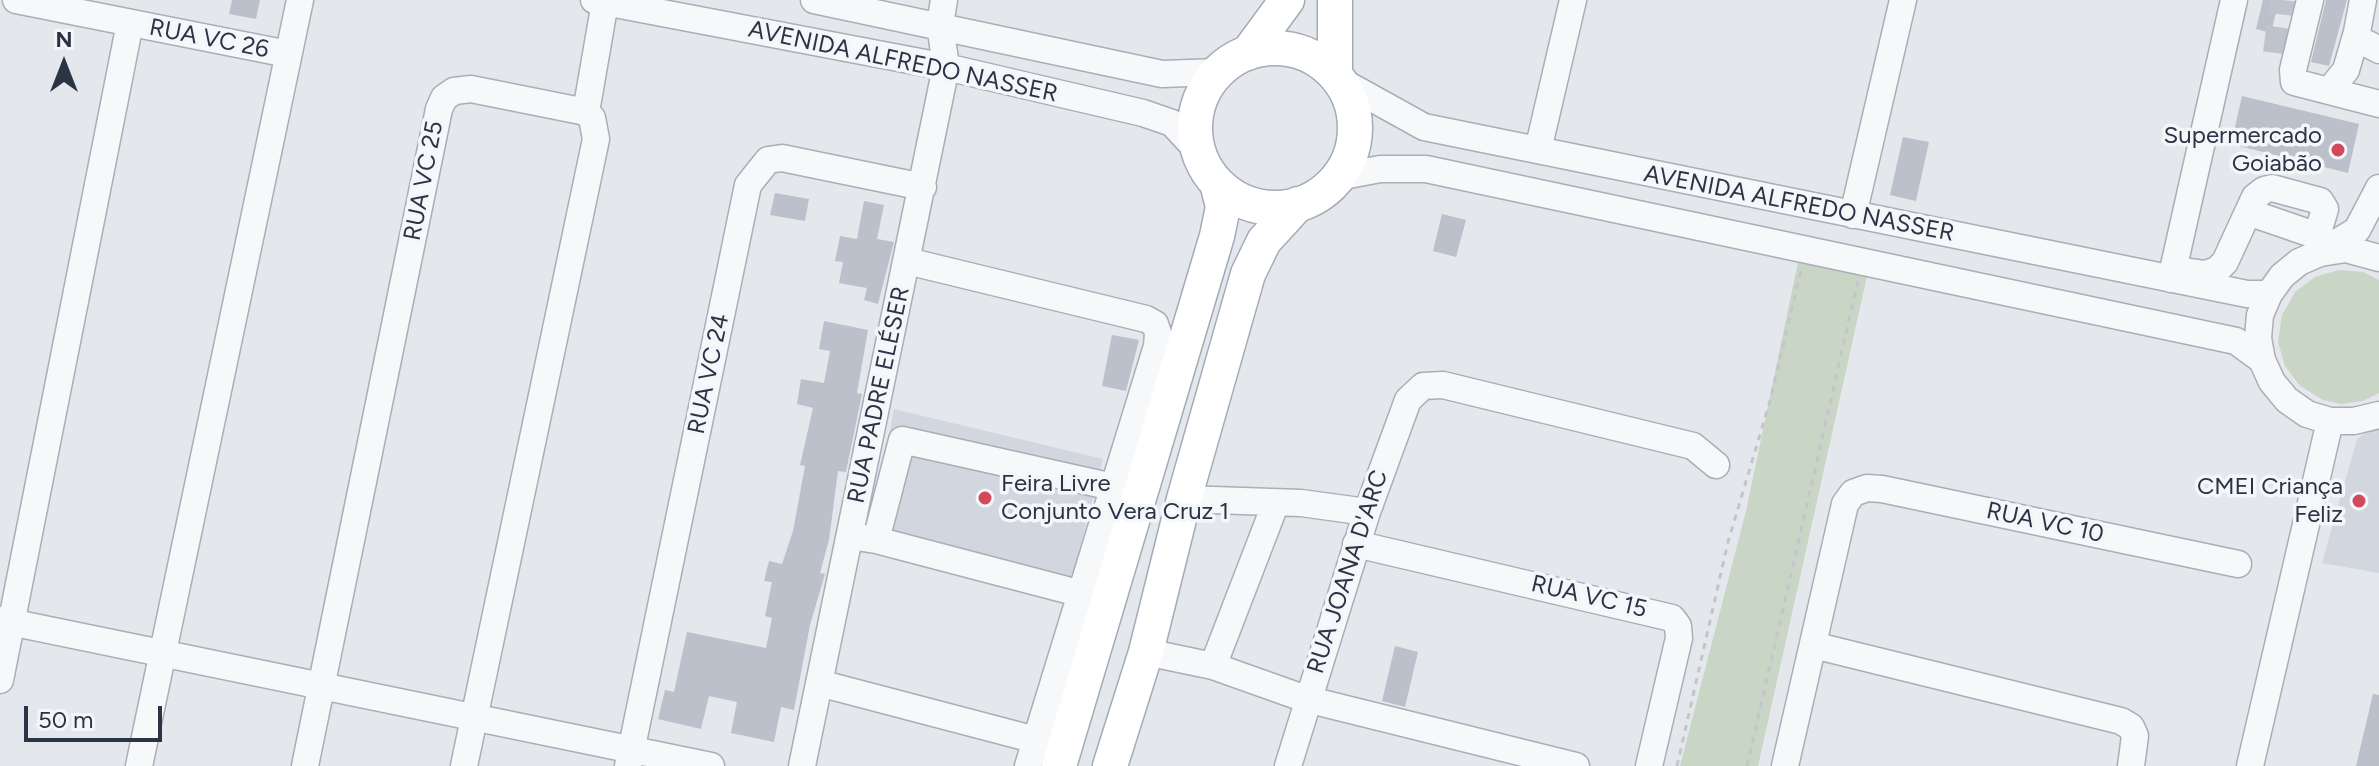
<!DOCTYPE html>
<meta charset="utf-8">
<style>
body{margin:0}
#map{position:relative;width:2379px;height:766px;overflow:hidden;background:#e4e7ec;font-family:Figtree,sans-serif}
canvas{display:block}
.north{position:absolute;left:24px;top:24px;width:80px;height:80px;-webkit-text-stroke:6px #f4f6f9;paint-order:stroke;rotate:0deg;font-size:22px;font-weight:700;line-height:32px;text-align:center;color:#2b3445}
.north::after{content:'';display:block;margin:auto;width:28px;height:36px;background:#2b3445;clip-path:polygon(50% 0,100% 100%,50% 72%,0 100%)}
.scale{position:absolute;left:24px;top:706px;width:138px;height:36px;box-sizing:border-box;border:4px solid #2b3445;border-top:0;padding-left:10px;font-size:24px;line-height:28px;white-space:nowrap;color:#2b3445;-webkit-text-stroke:6px #f4f6f9;paint-order:stroke}
</style>
<div id="map">
<canvas width="2379" height="766"></canvas>
<div class="north">N</div>
<div class="scale">50 m</div>
</div>
<script>
const context = document.querySelector('canvas').getContext('2d');
context.lineJoin = 'round';
function fillPath(path, color) { context.fillStyle = color; context.fill(path, 'evenodd'); }
const poly = rows => new Path2D(rows.map(r => 'M' + r).join(''));
function strokePath(path, color, width, dash) { context.strokeStyle = color; context.lineWidth = width; context.lineCap = dash ? 'butt' : 'round'; context.setLineDash(dash || []); context.stroke(path); }
function drawText(font, color, halo, rows, align = 'center') {
  context.font = font + ' Figtree,sans-serif'; context.lineWidth = 7; context.setLineDash([]); context.textBaseline = 'middle'; context.strokeStyle = halo; context.fillStyle = color; for (const [text, x, y, turn = 0] of rows) {
    context.save(); context.translate(x, y); context.rotate((+turn || 0) * Math.PI / 180); context.textAlign = isNaN(turn) ? turn : align; if (halo) context.strokeText(text, 0, 0); context.fillText(text, 0, 0); context.restore();
  }
}
const built = poly([
 [894,409,1103,459,1070,586,869,537],
 [2379,423,2379,573,2322,563,2357,439]
]);
const green = poly([
 [1798,262,1867,276,1758,766,1680,766,1746,511],
 [2339,270,2363,272,2379,280,2379,393,2363,401,2341,404,2323,400,2300,386,2285,366,2278,342,2282,315,2295,292,2315,277]
]);
const building = poly([
 [232,0,260,0,256,19,229,14],
 [2263,0,2279,0,2271,33,2256,29],
 [2326,0,2347,0,2329,66,2311,62],
 [2242,96,2359,124,2348,173,2231,144],
 [1903,137,1929,142,1916,201,1890,195],
 [775,193,809,199,805,221,770,215],
 [864,201,884,205,877,239,894,242,878,304,864,300,867,288,839,283,843,262,835,261,840,236,857,239],
 [1442,214,1466,220,1456,257,1433,251],
 [824,321,868,330,857,393,862,394,846,472,838,471,829,540,820,573,825,574,810,625,794,710,781,707,774,742,731,733,737,702,709,696,701,729,658,719,665,690,674,692,687,632,766,648,772,618,765,616,772,582,764,581,769,561,782,564,793,531,805,466,800,465,813,408,797,404,801,379,824,383,830,351,819,349],
 [1112,335,1139,340,1126,391,1102,386],
 [1395,646,1418,652,1405,707,1382,701],
 [2373,694,2379,695,2379,766,2356,766]
]);
const minorTunnel = poly([
 [2276,53,2283,0]
]);
const path = poly([
 [1677,766,1728,542,1770,401,1801,270],
 [1747,766,1858,281]
]);
const minor = poly([
 [16,0,288,54],
 [594,0,946,67,1143,113,1172,123,1199,152],
 [814,0,1162,74,1218,72],
 [2310,0,2293,70,2294,82,2379,104],
 [2363,0,2357,32,2360,40,2379,50],
 [1341,81,1424,127,2247,294,2269,294],
 [2329,91,2346,70,2357,32],
 [586,112,605,2],
 [1538,150,1573,0],
 [1338,177,1380,169,1426,169,2236,341,2262,360],
 [1853,215,1903,0],
 [2323,251,2357,230,2379,188],
 [2379,258,2346,249,2320,253,2299,262,2282,276,2269,294,2260,315,2258,338,2262,360,2272,382,2287,400,2307,414,2330,421,2354,421,2379,415],
 [907,261,1146,319,1155,324,1158,333,1157,346,1028,766],
 [2184,271,2205,274,2217,270,2225,262,2248,212,2255,197,2264,190,2272,188,2320,201,2325,209,2319,229,2309,233,2248,212],
 [2171,279,2234,0],
 [1184,499,1301,503,1367,512],
 [850,536,876,540,902,440,1113,487],
 [876,540,1082,594],
 [1356,544,1672,618,1678,626,1679,638,1649,766],
 [0,620,711,766],
 [1813,645,2121,721,2131,727,2135,736,2131,766],
 [1146,652,1213,666,1306,699,1576,766],
 [1213,666,1275,505],
 [0,680,130,23],
 [819,683,1036,740,1052,741],
 [139,766,300,0],
 [305,766,439,109,444,98,454,91,471,89,586,112,592,118,596,139,464,766],
 [628,766,748,185,768,160,782,158,923,187],
 [802,766,946,67,940,24,944,0],
 [1288,766,1367,512,1408,400,1423,386,1443,385,1693,446,1716,465],
 [1785,766,1845,504,1853,493,1867,488,1882,489,2238,564],
 [2250,766,2330,421]
]);
const major = poly([
 [1335,0,1335,74],
 '1195 128a80 80 0 1 1 160 0a80 80 0 1 1-160 0Z',
 [1248,53,1287,0],
 [1059,766,1217,236,1223,207,1217,183],
 [1110,766,1146,652,1184,499,1248,274,1264,241,1298,204]
]);
const markers = [
 [2338,150,8,"#d1495b"],
 [985,498,8,"#d1495b"],
 [2359,501,8,"#d1495b"]
];
const streetNames = [
 ["RUA VC 26",209,39,11],
 ["AVENIDA ALFREDO NASSER",903,62,12],
 ["RUA VC 25",424,181,-79],
 ["AVENIDA ALFREDO NASSER",1799,204,11],
 ["RUA VC 24",709,374,-78],
 ["RUA PADRE ELÉSER",879,395,-78],
 ["RUA VC 10",2045,523,12],
 ["RUA JOANA D'ARC",1348,572,-72],
 ["RUA VC 15",1589,597,13]
];
const poiNames = [
 ["Supermercado",2322,136],
 ["Goiabão",2322,164],
 ["Feira Livre",1001,484,"left"],
 ["Conjunto Vera Cruz 1",1001,512,"left"],
 ["CMEI Criança",2343,487],
 ["Feliz",2343,515]
];
fillPath(built, '#d2d6de');
fillPath(green, '#c9d6c5');
fillPath(building, '#bbc0ca');
strokePath(minorTunnel, '#bfc3cb', 26, [26, 13]);
strokePath(minor, '#a9aeb7', 29);
strokePath(major, '#a3abb8', 37);
strokePath(path, '#c2c5cb', 3, [6, 6]);
strokePath(minor, '#f7f8fa', 26);
strokePath(major, '#fff', 34);
for (const [x, y, r, color] of markers) { const dot = new Path2D(); dot.arc(x, y, r, 0, 2 * Math.PI); context.fillStyle = color; context.fill(dot); strokePath(dot, '#f4f6f9', 3); }
drawText('24px', '#2b3445', '#f4f6f9', streetNames);
drawText('24px', '#2b3445', '#f4f6f9', poiNames, 'right');
</script>
